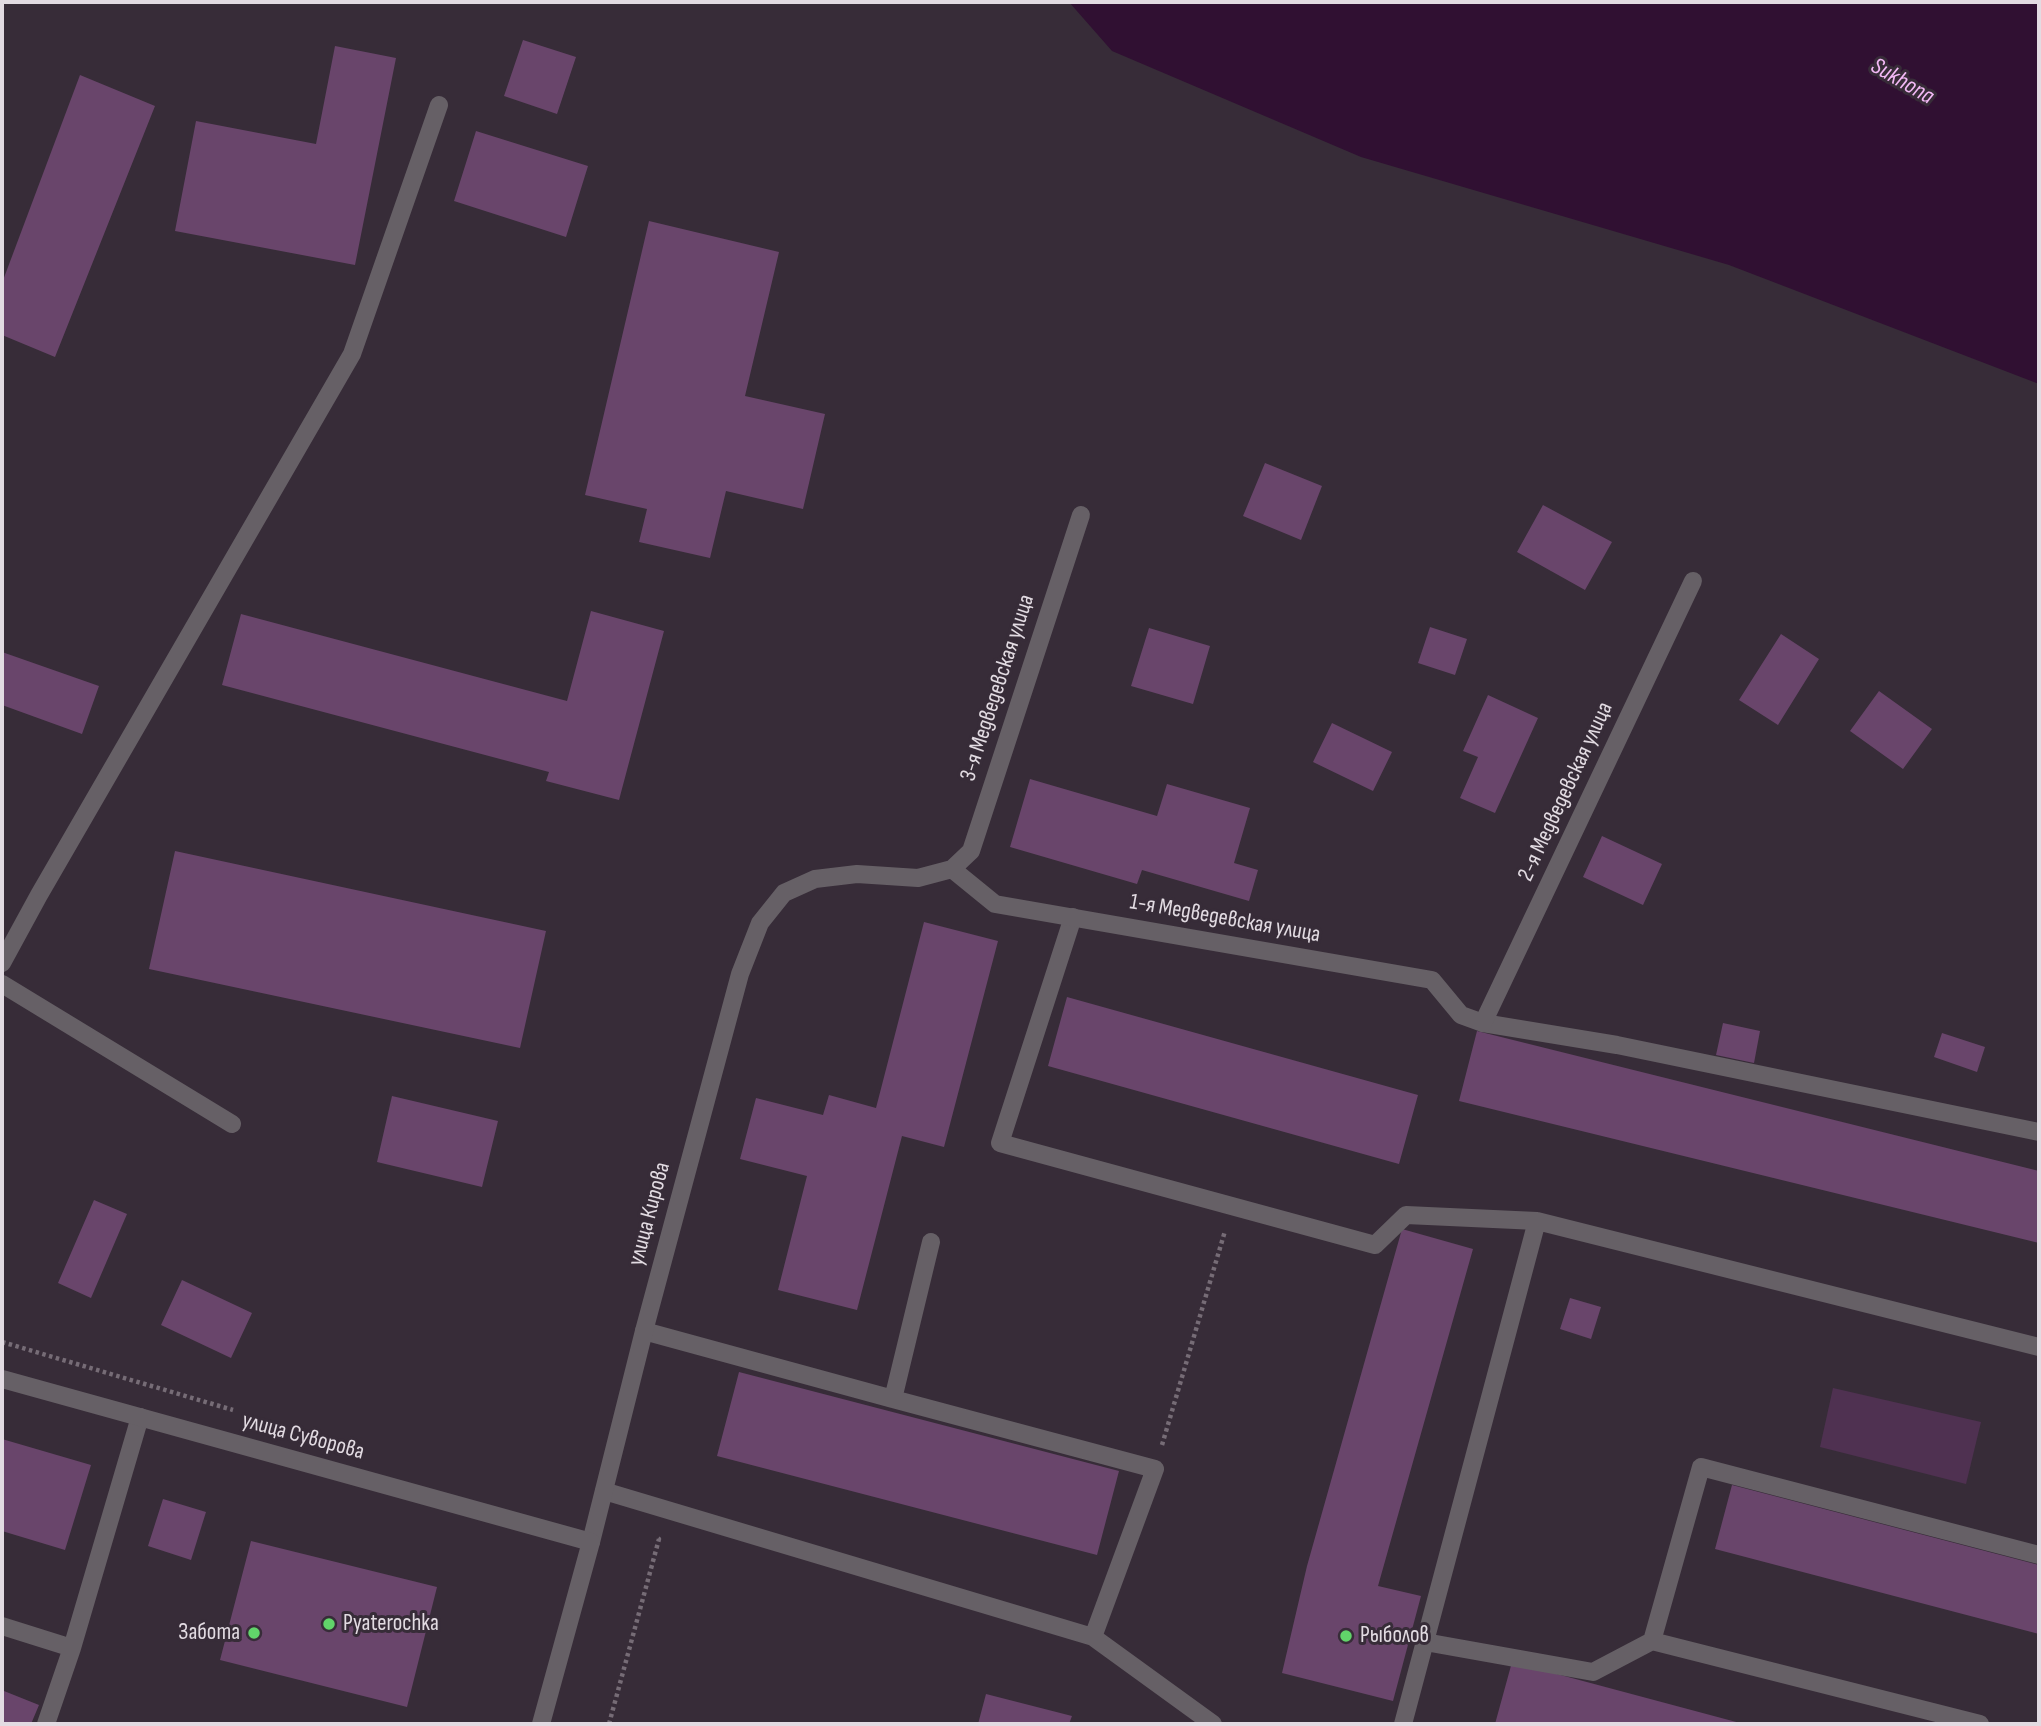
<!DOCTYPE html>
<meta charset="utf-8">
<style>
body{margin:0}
#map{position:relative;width:2041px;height:1726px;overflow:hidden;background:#372c38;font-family:"Sofia Sans Condensed",sans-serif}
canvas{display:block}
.frame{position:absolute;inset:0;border:4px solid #e2dbe2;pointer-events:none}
</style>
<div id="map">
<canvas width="2041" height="1726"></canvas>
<div class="frame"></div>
</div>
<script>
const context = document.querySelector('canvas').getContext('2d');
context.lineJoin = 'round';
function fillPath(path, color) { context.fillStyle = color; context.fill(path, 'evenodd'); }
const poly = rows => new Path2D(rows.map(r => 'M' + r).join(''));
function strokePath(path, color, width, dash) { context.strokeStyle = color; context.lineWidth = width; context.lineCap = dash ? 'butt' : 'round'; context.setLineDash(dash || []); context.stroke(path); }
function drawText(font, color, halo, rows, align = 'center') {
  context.font = font + ' "Sofia Sans Condensed",sans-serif'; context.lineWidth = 6; context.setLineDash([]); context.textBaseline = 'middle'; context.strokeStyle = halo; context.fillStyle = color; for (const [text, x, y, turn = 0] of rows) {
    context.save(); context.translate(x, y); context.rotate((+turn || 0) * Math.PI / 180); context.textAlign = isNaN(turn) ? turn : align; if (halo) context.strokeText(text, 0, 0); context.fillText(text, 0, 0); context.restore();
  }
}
const green = poly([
 [1833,1388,1981,1422,1966,1484,1820,1447]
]);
const water = poly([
 [1069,2,2039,2,2039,384,1729,265,1361,157,1112,51]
]);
const building = poly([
 [523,40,576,57,557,114,504,96],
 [335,46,396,58,355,265,175,231,196,121,316,144],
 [80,75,155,106,55,357,2,335,2,283],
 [476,131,588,166,566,237,454,201],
 [649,221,779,252,745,396,825,414,803,509,726,491,710,558,639,542,647,509,585,495],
 [1265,463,1322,486,1301,540,1243,516],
 [1543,505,1612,542,1585,590,1517,552],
 [591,611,664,631,619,800,546,781,549,772,222,685,241,614,567,701],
 [1430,627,1467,639,1455,675,1418,663],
 [1149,628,1210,646,1193,704,1131,686],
 [1781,634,1819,659,1778,725,1739,700],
 [2,652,99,686,82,734,2,705],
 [1879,691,1932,729,1903,769,1850,731],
 [1488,695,1538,718,1495,813,1460,798,1478,757,1463,751],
 [1332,723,1392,752,1373,791,1313,762],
 [1030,779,1157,816,1167,784,1250,808,1234,863,1258,870,1249,901,1142,870,1137,884,1010,847],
 [1602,836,1662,864,1643,905,1583,877],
 [175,851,546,931,520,1048,149,969],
 [924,922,998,941,944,1147,902,1136,857,1310,778,1290,807,1176,740,1159,756,1098,823,1115,829,1095,876,1108],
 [1067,997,1418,1095,1399,1164,1048,1066],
 [1723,1023,1760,1031,1754,1063,1716,1055],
 [1477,1031,2039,1171,2039,1243,1459,1101],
 [1942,1033,1985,1047,1977,1072,1934,1057],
 [392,1096,498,1121,482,1187,377,1162],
 [94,1200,127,1214,91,1298,58,1283],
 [1402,1229,1473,1249,1378,1586,1421,1596,1393,1701,1282,1673,1307,1566],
 [182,1280,252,1313,231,1358,161,1325],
 [1570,1298,1601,1307,1591,1339,1560,1329],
 [739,1372,1119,1471,1097,1555,717,1456],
 [2,1439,91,1465,65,1550,2,1531],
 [1732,1485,2039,1565,2039,1634,1715,1549],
 [163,1499,206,1512,191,1560,148,1546],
 [251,1541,437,1587,407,1707,220,1660],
 [1512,1662,1740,1723,1740,1724,1495,1724],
 [4,1691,39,1705,31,1724,2,1724,2,1696],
 [986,1694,1072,1716,1069,1724,978,1724]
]);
const path = poly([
 [2,1342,233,1410],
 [1162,1445,1225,1231],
 [609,1724,659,1539,657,1538]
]);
const service = poly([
 [1073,917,1000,1143,1375,1245,1406,1215,1537,1221],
 [2,963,39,895,352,354,439,105],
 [2,984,232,1124],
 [1483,1023,1617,1045,2039,1132],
 [644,1331,893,1399,931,1242],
 [893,1399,1155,1469,1093,1637],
 [604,1491,1093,1637,1213,1724],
 [2,1626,72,1648,140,1417],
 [1652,1641,1980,1724],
 [1425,1642,1593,1672,1652,1641,1701,1467,2039,1555],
 [46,1724,72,1648],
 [1403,1724,1537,1221,2039,1347]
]);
const minor = poly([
 [952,869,995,904,1432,980,1461,1015,1483,1023,1693,581],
 [591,1542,644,1331,740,974,760,923,784,893,815,879,857,874,918,878,952,869,971,851,1081,515]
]);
const tertiary = poly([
 [2,1379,591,1542,541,1724]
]);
const markers = [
 [329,1624,7,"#61d46a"],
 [254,1633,7,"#61d46a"],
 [1346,1636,7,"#61d46a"]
];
const streetNames = [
 ["3-я Медведевская улица",998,688,-72],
 ["2-я Медведевская улица",1566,792,-65],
 ["1-я Медведевская улица",1225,919,10],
 ["улица Кирова",650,1214,-75],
 ["улица Суворова",303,1437,15]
];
const poiNames = [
 ["Pyaterochka",343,1624],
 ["Забота",240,1633,"right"],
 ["Рыболов",1360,1636]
];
const waterNames = [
 ["Sukhona",1902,82,30]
];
fillPath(green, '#4f3151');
fillPath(water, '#301032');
fillPath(building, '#69456b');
strokePath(path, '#766c76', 4.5, [3.5, 3.5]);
strokePath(service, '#666066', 18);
strokePath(minor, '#666066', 18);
strokePath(tertiary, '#666066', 18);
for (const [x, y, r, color] of markers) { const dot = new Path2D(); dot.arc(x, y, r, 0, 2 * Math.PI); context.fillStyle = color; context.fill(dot); strokePath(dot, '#372c38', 2.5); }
drawText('23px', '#e2dbe2', '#372c38', streetNames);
drawText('23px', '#e2dbe2', '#372c38', poiNames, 'left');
drawText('italic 24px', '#f2b8f5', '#372c38', waterNames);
</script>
